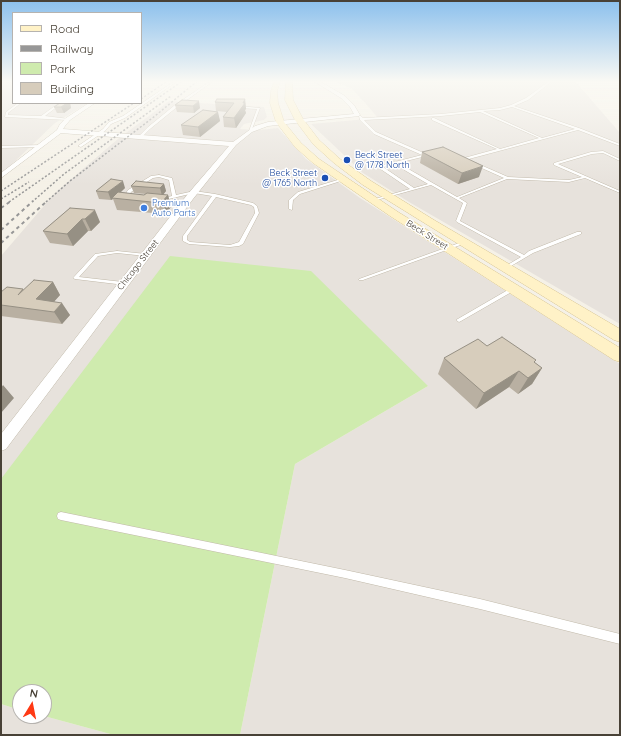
<!DOCTYPE html>
<style>
body{margin:0}
#map{position:relative;width:621px;height:736px;overflow:hidden;background:#f5f1e7;font-family:Quicksand,sans-serif}
canvas{display:block}
.frame{position:absolute;inset:0;border:2px solid #484136;pointer-events:none}
.legend{position:absolute;left:12px;top:12px;width:130px;height:92px;box-sizing:border-box;background:#fff;border:1px solid #b6b3af;margin:0;padding:5px 7px;list-style:none;font-size:12px;color:#484136}
.legend li{display:flex;align-items:center;gap:8px;height:20px}
.legend b{width:20px;border:1px solid #b6b3af}
.north{position:absolute;left:12px;top:684px;width:40px;height:40px;box-sizing:border-box;background:#fff;border:1px solid #b6b3af;border-radius:50%;rotate:10deg;font-size:11px;font-weight:700;line-height:16px;text-align:center;color:#484136}
.north::after{content:'';display:block;margin:auto;width:14px;height:18px;background:#ff3914;clip-path:polygon(50% 0,100% 100%,50% 72%,0 100%)}
</style>
<div id="map">
<canvas width="621" height="736"></canvas>
<div class="frame"></div>
<ul class="legend">
<li><b style="height:5px;background:#fff2c7"></b>Road</li>
<li><b style="height:5px;background:#979797"></b>Railway</li>
<li><b style="height:11px;background:#cfebae"></b>Park</li>
<li><b style="height:11px;background:#d7cdbc"></b>Building</li>
</ul>
<div class="north">N</div>
</div>
<script>
const context = document.querySelector('canvas').getContext('2d');
context.lineJoin = 'round';
function fillPath(path, color) { context.fillStyle = color; context.fill(path, 'evenodd'); }
const poly = rows => new Path2D(rows.map(r => 'M' + r).join(''));
function strokePath(path, color, width, dash) { context.strokeStyle = color; context.lineWidth = width; context.lineCap = dash ? 'butt' : 'round'; context.setLineDash(dash || []); context.stroke(path); }
function drawText(font, color, halo, rows, align = 'center') {
  context.font = font + ' Quicksand,sans-serif'; context.lineWidth = 3; context.setLineDash([]); context.textBaseline = 'middle'; context.strokeStyle = halo; context.fillStyle = color; for (const [text, x, y, turn = 0] of rows) {
    context.save(); context.translate(x, y); context.rotate((+turn || 0) * Math.PI / 180); context.textAlign = isNaN(turn) ? turn : align; if (halo) context.strokeText(text, 0, 0); context.fillText(text, 0, 0); context.restore();
  }
}
const industrial = poly([
 [1,82,13,82,13,103,88,103,55,123,7,169,1,173],
 [336,82,576,82,620,133,620,324,409,202,363,173,311,124,378,118,366,104,352,89],
 [169,101,264,107,267,117,264,120,244,124,240,129,258,130,278,128,306,159,360,198,620,364,620,735,240,735,295,464,428,386,1,487,1,256,55,193,119,138],
 [1,704,20,710,20,716,44,716,114,735,1,735]
]);
const green = poly([
 [170,256,311,271,428,386,295,464,240,735,114,735,44,716,44,692,20,692,20,710,1,704,1,479]
]);
const lane = poly([
 [173,82,176,82,125,118,111,124,105,131,81,147,78,146,103,129,109,122,123,116,173,82],
 [209,82,212,82,177,107,150,129,142,137,140,137,140,135,148,127,175,105,209,82],
 [548,82,551,82,528,100,514,106,579,128,620,144,620,146,578,130,465,160,463,159,464,158,497,149,432,120,432,118,434,118,500,149,539,138,480,112,441,116,364,120,376,132,426,154,426,156,398,163,457,197,504,178,475,165,475,163,476,163,508,177,569,180,582,177,554,165,554,163,591,152,603,151,620,159,620,161,603,153,592,154,558,164,620,191,620,193,585,178,569,182,507,179,459,198,467,203,460,221,524,255,529,251,577,232,581,232,581,234,533,253,506,269,504,268,504,267,521,257,457,222,456,221,463,203,431,185,373,201,371,200,410,189,379,168,379,166,422,155,374,134,360,120,359,116,361,116,363,118,441,114,500,108,511,105,526,98,548,82],
 [512,107,575,129,542,138,483,111,500,110,512,107],
 [395,164,396,165,428,184,414,188,383,167,395,164],
 [18,103,21,103,8,113,8,115,41,116,59,103,62,103,45,116,69,119,68,120,5,117,6,112,18,103],
 [238,106,260,108,251,132,249,131,257,109,239,108,238,106],
 [42,145,42,147,41,147,1,148,1,146,42,145],
 [159,175,172,178,176,195,194,191,215,194,253,203,257,206,259,213,243,244,239,246,230,247,189,244,183,241,183,236,212,196,194,193,160,201,160,199,172,196,169,180,159,177,153,178,131,192,128,197,130,198,129,199,127,199,124,197,128,190,151,176,159,175],
 [216,197,251,205,254,207,255,213,239,242,230,245,190,242,187,240,187,236,216,197],
 [341,179,344,180,300,194,293,200,292,210,289,209,289,200,298,192,341,179],
 [462,242,466,243,363,280,359,280,359,279,462,242],
 [117,251,146,254,148,255,146,256,117,253,98,256,79,277,123,282,125,283,125,285,75,279,73,278,95,254,117,251],
 [513,287,515,289,515,290,461,321,459,322,456,320,513,287],
 [61,512,345,570,480,599,620,634,620,644,480,609,345,578,61,520,58,519,57,516,58,513,61,512]
]);
const street = poly([
 [315,82,321,82,345,96,354,105,360,115,359,116,268,126,252,132,236,145,193,199,6,449,1,451,1,434,187,195,229,146,61,133,1,178,1,173,57,130,60,124,66,118,89,103,95,103,70,120,65,126,63,129,233,142,255,126,268,122,354,114,350,107,341,98,315,82]
]);
const secondary = poly([
 [274,82,280,82,277,91,278,103,284,122,301,143,319,159,398,212,620,348,620,362,614,360,390,216,313,163,295,147,276,122,270,103,271,91,274,82],
 [286,82,292,82,293,100,303,119,319,140,340,159,371,181,434,220,620,329,620,342,614,340,426,224,363,185,334,163,313,144,295,120,285,100,286,82]
]);
const railFar1 = poly([
 [141,99,166,82],
 [1,191,134,103],
 [1,199,29,182],
 [9,202,181,82],
 [32,202,64,174,171,96],
 [46,202,70,181,155,116,196,82]
]);
const rail = poly([
 [1,208,11,201],
 [1,230,33,201],
 [1,243,47,201]
]);
const wall = poly([
 [245,99,246,109,245,110,246,113,236,128,224,127,223,117,227,112,217,111,220,121,200,137,183,135,181,125,216,111,215,102],
 [182,100,200,108,194,113,177,112,175,105],
 [60,103,70,103,71,108,64,113,57,113,54,107],
 [422,152,479,177,458,184,420,163],
 [164,184,166,191,163,195,168,195,171,207,165,214,117,210,113,199,111,200,99,199,96,191,125,188,120,193,144,195,146,194,134,193,131,186],
 [70,208,100,222,91,231,88,231,73,246,50,243,43,231],
 [53,282,60,295,54,301,70,315,62,324,1,316,1,292,23,289,24,290],
 [487,346,536,360,534,362,542,368,532,384,518,394,509,387,476,409,438,374,444,358]
]);
const shadedWall = poly([
 [245,99,246,109,245,110,246,113,236,128,234,118],
 [199,101,200,108,194,113,193,106],
 [67,103,70,103,71,108,64,113,61,107],
 [218,112,220,121,200,137,198,127],
 [483,166,479,177,458,184,462,173],
 [123,181,125,188,114,198,112,198,113,199,111,200,108,192],
 [164,184,166,191,162,196,160,188],
 [168,195,171,207,165,214,161,203],
 [95,210,100,222,91,231,85,219],
 [82,219,88,231,73,246,67,234],
 [53,282,60,295,46,311,36,299],
 [62,303,70,315,62,324,54,312],
 [542,368,532,384,518,394,528,378],
 [519,371,509,387,476,409,484,393],
 [3,385,14,398,1,413,1,388]
]);
const building = poly([
 [217,99,245,99,243,103,245,103,234,118,223,117,234,103,215,102,217,99],
 [182,100,199,101,193,106,175,105,182,100],
 [60,103,67,103,61,107,54,107,60,103],
 [203,110,218,112,198,127,181,125,203,110],
 [443,147,483,166,462,173,422,152,443,147],
 [111,179,123,181,108,192,96,191,111,179],
 [136,181,164,184,160,188,131,186,136,181],
 [118,192,144,195,147,193,168,195,161,203,112,198,118,192],
 [70,208,95,210,85,219,82,219,67,234,43,231,70,208],
 [34,280,53,282,36,299,62,303,54,312,1,305,1,292,7,287,23,289,18,295,34,280],
 [502,337,536,360,534,362,542,368,528,378,519,371,484,393,444,358,478,339,487,346,502,337]
]);
const markers = [
 [347,160,4,"#1a4fb4"],
 [325,178,4,"#1a4fb4"],
 [144,208,4,"#3f7fe0"]
];
const farTransitnames = [
 ["Beck Street",355,155],
 ["@ 1778 North",355,165],
 ["Beck Street",317,173,"right"],
 ["@ 1765 North",317,183,"right"]
];
const farShopnames = [
 ["Premium",152,203],
 ["Auto Parts",152,213]
];
const farStreetnames = [
 ["Beck Street",427,235,32],
 ["Chicago Street",138,265,-52]
];
fillPath(industrial, '#e7e2dc');
fillPath(green, '#cfebae');
strokePath(lane, '#c1b9a9', 1);
strokePath(street, '#c1b9a9', 1);
strokePath(secondary, '#d7c595', 1);
fillPath(lane, '#fff');
fillPath(street, '#fff');
fillPath(secondary, '#fff2c7');
strokePath(railFar1, '#979797', 1.5, [2, 2]);
strokePath(rail, '#979797', 2, [3.5, 3.5]);
fillPath(wall, '#b9b0a2');
fillPath(shadedWall, '#969084');
fillPath(building, '#d7cdbc');
strokePath(building, '#969084', 1);
const sky = context.createLinearGradient(0, 0, 0, 185);
sky.addColorStop(0, '#8bc0ed');
sky.addColorStop(0.44, '#faf9f4');
sky.addColorStop(1, '#faf9f400');
context.fillStyle = sky;
context.fillRect(0, 0, 621, 185);
for (const [x, y, r, color] of markers) { const dot = new Path2D(); dot.arc(x, y, r, 0, 2 * Math.PI); context.fillStyle = color; context.fill(dot); strokePath(dot, '#fff', 1.5); }
drawText('9px', '#164399', '#fff', farTransitnames, 'left');
drawText('9px', '#366cbe', '#fff', farShopnames, 'left');
drawText('9px', '#484136', '#fff', farStreetnames);
</script>
